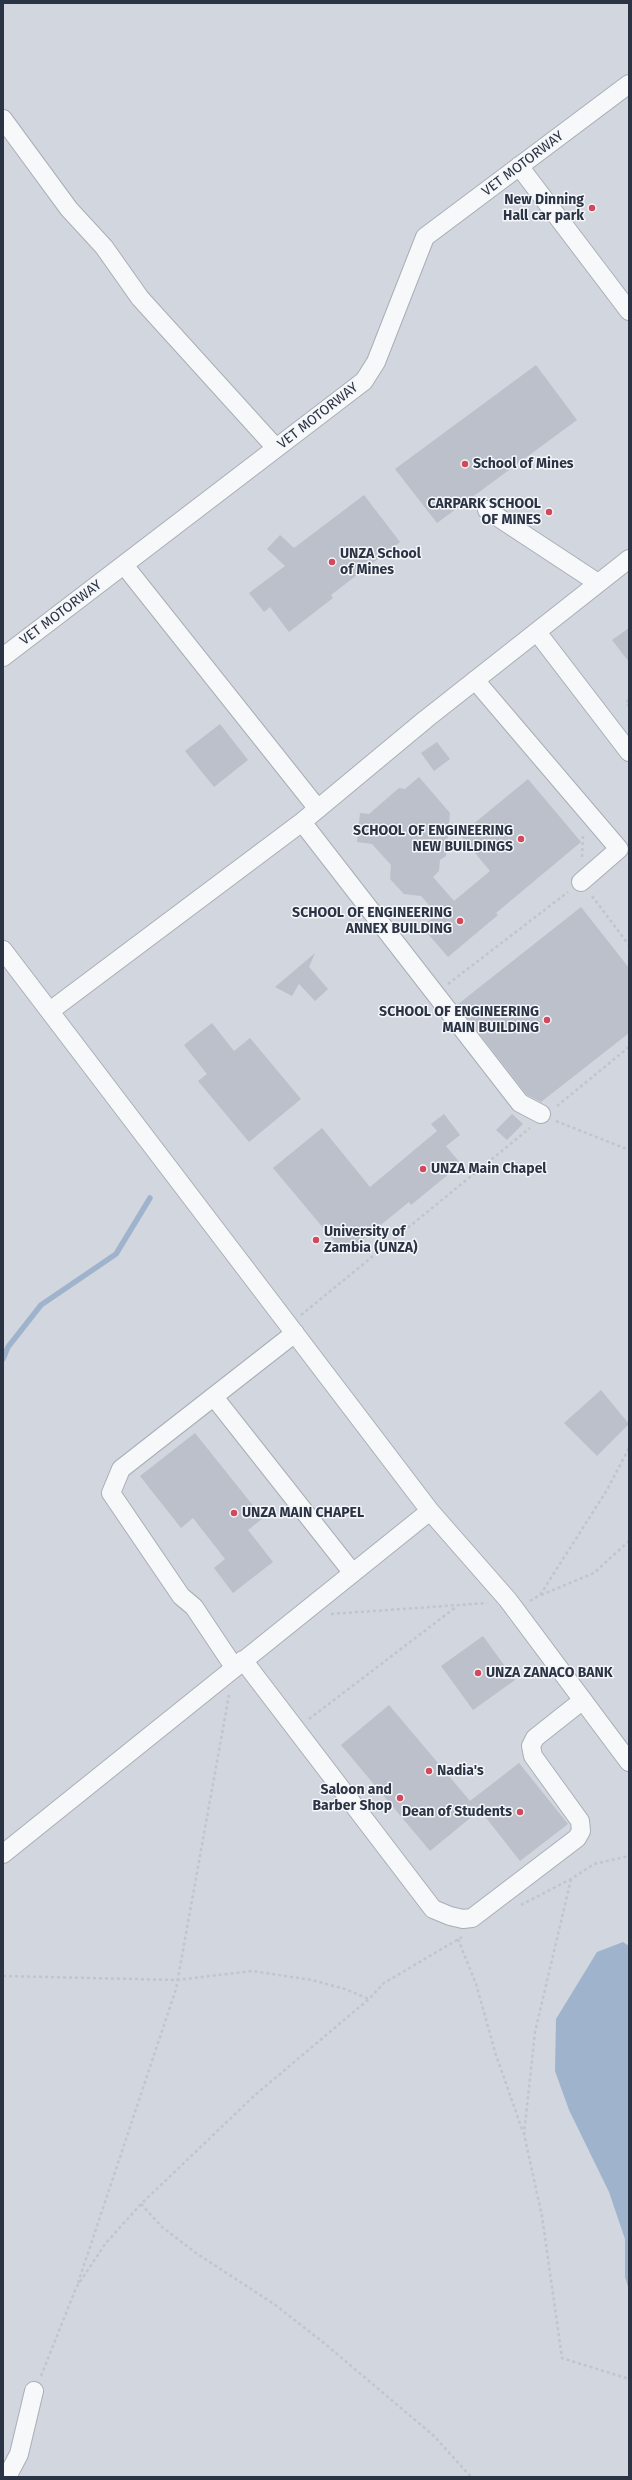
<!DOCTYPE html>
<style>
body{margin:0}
#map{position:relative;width:632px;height:2480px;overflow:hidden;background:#e4e7ec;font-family:"Fira Sans",sans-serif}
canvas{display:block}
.frame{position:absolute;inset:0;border:4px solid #2b3445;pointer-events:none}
</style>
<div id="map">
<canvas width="632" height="2480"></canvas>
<div class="frame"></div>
</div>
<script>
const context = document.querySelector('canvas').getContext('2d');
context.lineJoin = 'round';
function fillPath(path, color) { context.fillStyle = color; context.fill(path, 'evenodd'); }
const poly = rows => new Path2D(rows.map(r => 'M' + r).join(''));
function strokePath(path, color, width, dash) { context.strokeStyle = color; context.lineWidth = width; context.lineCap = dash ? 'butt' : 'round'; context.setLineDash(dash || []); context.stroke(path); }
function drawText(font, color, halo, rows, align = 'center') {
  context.font = font + ' "Fira Sans",sans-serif'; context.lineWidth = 3; context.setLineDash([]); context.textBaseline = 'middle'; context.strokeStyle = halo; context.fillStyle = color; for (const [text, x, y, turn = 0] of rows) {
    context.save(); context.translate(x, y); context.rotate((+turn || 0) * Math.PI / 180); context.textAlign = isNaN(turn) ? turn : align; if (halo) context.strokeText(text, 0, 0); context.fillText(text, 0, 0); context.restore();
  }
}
const built = poly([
 [3,3,629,3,629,2477,3,2477]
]);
const water = poly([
 [623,1942,629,1946,629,2290,625,2277,625,2239,609,2192,569,2110,555,2071,556,2019,597,1952]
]);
const stream = poly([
 [3,1359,8,1347,41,1305,116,1254,150,1198]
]);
const building = poly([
 [536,365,577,420,437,523,395,469],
 [364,495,400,542,331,595,333,598,289,632,270,607,264,612,249,593,285,566,267,549,280,535,294,548],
 [629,628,629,662,612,640],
 [220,724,248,760,214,787,185,751],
 [437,742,450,759,434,771,421,753],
 [419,777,450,813,446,856,440,860,439,871,433,877,454,901,490,871,460,835,528,779,581,842,496,913,498,915,448,957,422,927,437,914,421,896,404,894,390,879,391,865,372,844,357,842,360,813,369,814,399,788,405,789],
 [581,907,629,968,629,1033,541,1102,527,1095,457,1005],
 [315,953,309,967,328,989,315,1001,299,984,292,996,275,987],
 [212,1023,234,1051,250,1038,301,1099,249,1142,198,1081,207,1074,184,1045],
 [444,1114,460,1135,446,1146,461,1164,411,1205,409,1202,345,1254,273,1168,322,1128,370,1187,437,1131,431,1124],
 [512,1114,523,1124,507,1140,496,1130],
 [601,1390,629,1424,597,1456,564,1423],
 [195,1433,263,1518,248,1530,273,1562,233,1593,214,1568,225,1559,193,1518,181,1528,140,1476],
 [483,1636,515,1680,473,1710,441,1666],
 [389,1705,470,1801,519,1763,568,1824,520,1861,480,1810,430,1851,341,1745]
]);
const path = poly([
 [629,700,626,702,629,706],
 [582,857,583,834],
 [592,896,629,945],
 [448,984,568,892],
 [557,1106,629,1047],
 [556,1121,629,1150],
 [301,1315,530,1128],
 [541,1595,594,1573,629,1541],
 [530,1601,540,1595,607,1490,629,1448],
 [331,1614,487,1603],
 [309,1719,456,1607],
 [571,1879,535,2032,524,2134,542,2216,562,2358,629,2379],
 [521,1905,571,1879,594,1864,629,1856],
 [458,1939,476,1984,496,2055,523,2132],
 [3,1976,177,1980,252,1971,312,1980,345,1989,369,1999],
 [141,2204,162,2227,196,2253,274,2304,324,2343,434,2436,471,2477],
 [78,2283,176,1989,229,1695],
 [41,2376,76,2288,105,2244,141,2204,255,2095,369,1999,384,1983,462,1937]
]);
const minor = poly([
 [3,119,69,209,104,247,140,298,276,448],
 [519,166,629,311],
 [487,510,598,583],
 [124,565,318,809],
 [537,632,629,752],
 [3,657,364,381,376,362,425,237,629,84],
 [475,680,619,849,581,882],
 [302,822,520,1103,541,1114],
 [3,950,430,1511,508,1600,629,1762],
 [50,1011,302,822,426,719,629,559],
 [214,1397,352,1572],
 [243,1660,433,1909,450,1916,463,1919,472,1918,577,1838,581,1831,580,1821,533,1756,531,1746,535,1738,583,1700],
 [234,1667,194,1607,181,1596,111,1493,121,1469,295,1333],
 [3,1854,430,1511],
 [7,2477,19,2454,34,2391]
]);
const markers = [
 [592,208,4,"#d1495b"],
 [465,464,4,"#d1495b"],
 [549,512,4,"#d1495b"],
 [332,562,4,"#d1495b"],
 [521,839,4,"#d1495b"],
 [460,921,4,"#d1495b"],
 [547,1020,4,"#d1495b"],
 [423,1169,4,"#d1495b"],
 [316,1240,4,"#d1495b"],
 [234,1513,4,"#d1495b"],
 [478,1673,4,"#d1495b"],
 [429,1771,4,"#d1495b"],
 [400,1798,4,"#d1495b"],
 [520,1812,4,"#d1495b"]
];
const streetNames = [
 ["VET MOTORWAY",523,164,-37],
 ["VET MOTORWAY",318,416,-38],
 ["VET MOTORWAY",61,613,-37]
];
const poiNames = [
 ["New Dinning",584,200],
 ["Hall car park",584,216],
 ["School of Mines",473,464,"left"],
 ["CARPARK SCHOOL",541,504],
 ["OF MINES",541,520],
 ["UNZA School",340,554,"left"],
 ["of Mines",340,570,"left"],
 ["SCHOOL OF ENGINEERING",513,831],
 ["NEW BUILDINGS",513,847],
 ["SCHOOL OF ENGINEERING",452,913],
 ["ANNEX BUILDING",452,929],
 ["SCHOOL OF ENGINEERING",539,1012],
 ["MAIN BUILDING",539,1028],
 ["UNZA Main Chapel",431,1169,"left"],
 ["University of",324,1232,"left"],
 ["Zambia (UNZA)",324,1248,"left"],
 ["UNZA MAIN CHAPEL",242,1513,"left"],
 ["UNZA ZANACO BANK",486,1673,"left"],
 ["Nadia's",437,1771,"left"],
 ["Saloon and",392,1790],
 ["Barber Shop",392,1806],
 ["Dean of Students",512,1812]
];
fillPath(built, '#d2d6de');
fillPath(water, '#9fb4cc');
strokePath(stream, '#9fb4cc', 5.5);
fillPath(building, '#bbc0ca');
strokePath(minor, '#a9aeb7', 20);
strokePath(path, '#c2c5cb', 2.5, [3, 3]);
strokePath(minor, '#f7f8fa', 18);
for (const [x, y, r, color] of markers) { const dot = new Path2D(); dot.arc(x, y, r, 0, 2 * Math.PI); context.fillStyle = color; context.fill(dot); strokePath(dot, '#f4f6f9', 1.5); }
drawText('14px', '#2b3445', '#f4f6f9', streetNames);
drawText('bold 14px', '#2b3445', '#f4f6f9', poiNames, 'right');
</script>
